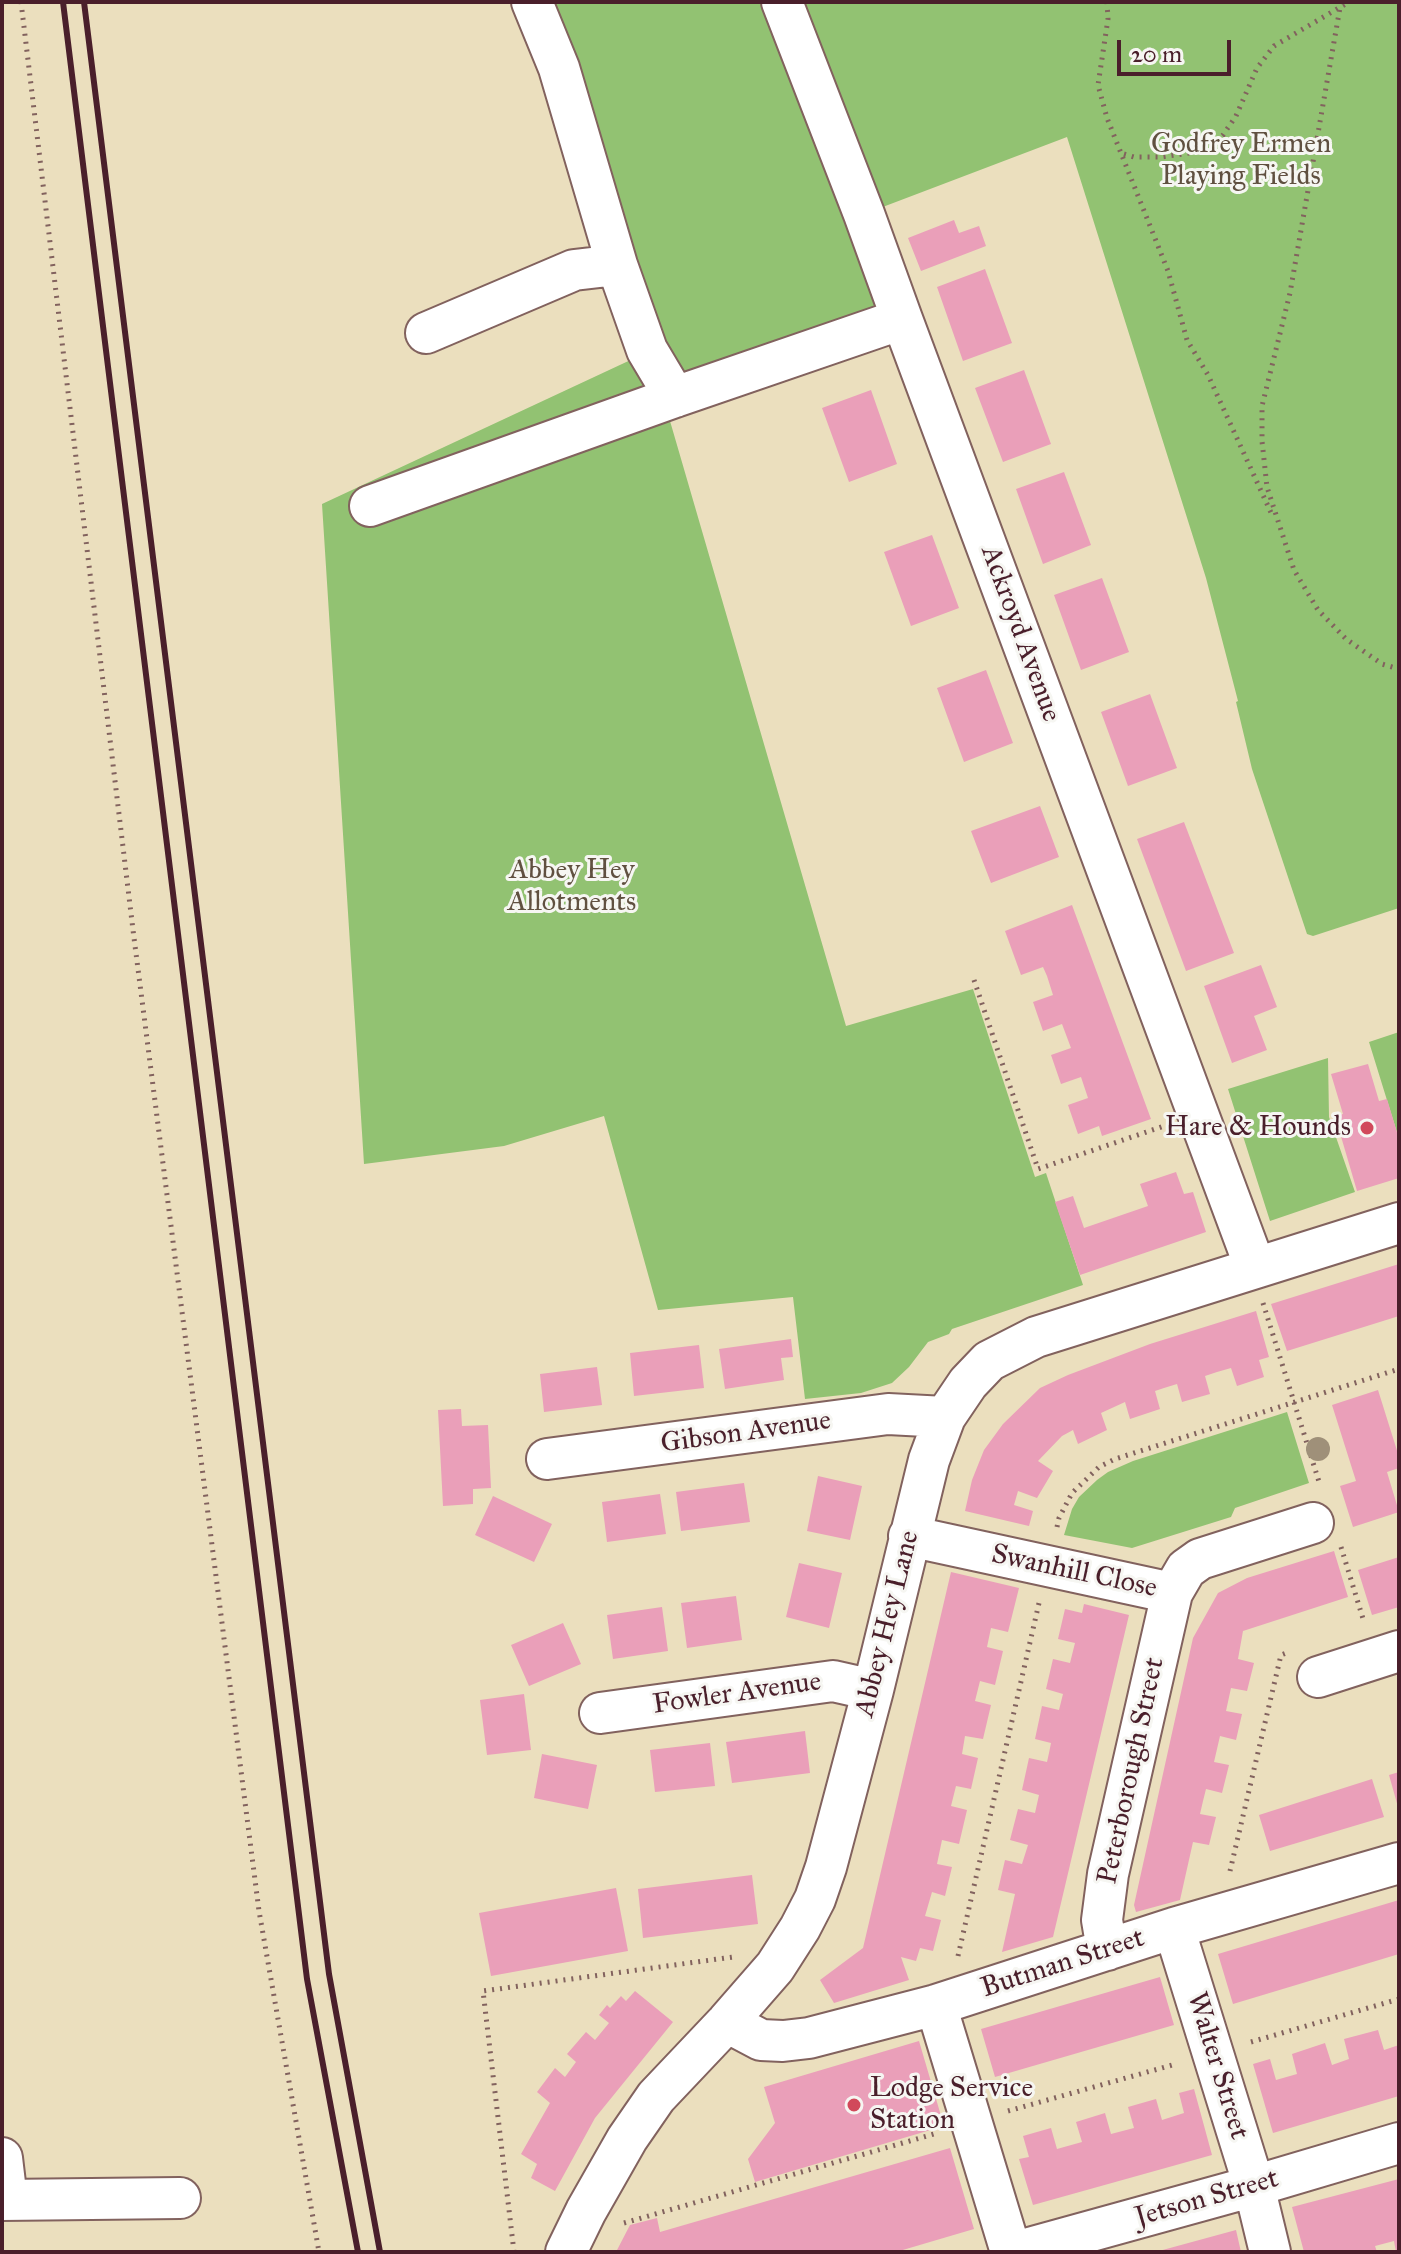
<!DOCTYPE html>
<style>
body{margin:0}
#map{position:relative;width:1401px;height:2254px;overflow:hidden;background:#ebdfbe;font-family:"IM FELL Great Primer",serif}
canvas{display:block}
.frame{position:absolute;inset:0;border:4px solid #4a1f2b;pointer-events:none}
.scale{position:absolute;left:1117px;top:40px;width:114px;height:36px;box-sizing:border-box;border:4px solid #4a1f2b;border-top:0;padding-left:10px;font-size:24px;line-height:28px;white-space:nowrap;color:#4a1f2b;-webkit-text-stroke:6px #f6f6f2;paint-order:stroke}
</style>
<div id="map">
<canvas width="1401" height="2254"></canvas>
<div class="frame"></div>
<div class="scale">20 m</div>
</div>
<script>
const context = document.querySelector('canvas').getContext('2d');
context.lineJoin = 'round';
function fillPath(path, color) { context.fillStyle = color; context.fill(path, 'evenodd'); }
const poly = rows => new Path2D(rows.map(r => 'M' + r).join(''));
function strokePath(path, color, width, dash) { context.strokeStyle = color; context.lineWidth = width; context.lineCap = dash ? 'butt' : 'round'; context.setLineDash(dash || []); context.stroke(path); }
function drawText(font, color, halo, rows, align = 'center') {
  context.font = font + ' "IM FELL Great Primer",serif'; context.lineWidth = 6; context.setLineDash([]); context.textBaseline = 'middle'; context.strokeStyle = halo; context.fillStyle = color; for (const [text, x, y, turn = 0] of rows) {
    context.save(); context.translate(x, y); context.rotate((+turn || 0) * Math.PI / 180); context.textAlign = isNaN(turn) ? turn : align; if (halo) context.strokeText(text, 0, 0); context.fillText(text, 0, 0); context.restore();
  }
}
const green = poly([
 [543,2,1399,2,1399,908,1313,936,1307,934,1252,769,1236,702,1238,701,1206,578,1067,137,859,216,900,331,670,421,846,1026,973,989,1035,1177,1046,1173,1083,1285,952,1329,949,1334,928,1342,909,1367,892,1383,861,1393,805,1399,793,1297,658,1310,604,1116,504,1146,364,1164,322,504,637,357],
 [1399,1032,1399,1139,1369,1042],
 [1328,1058,1329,1117,1355,1192,1270,1221,1228,1089],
 [1287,1412,1309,1483,1235,1508,1231,1517,1132,1548,1064,1535,1072,1509,1079,1497,1097,1480,1108,1472,1133,1461]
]);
const building = poly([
 [954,220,959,233,979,226,986,246,921,271,908,238],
 [985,269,1012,343,963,361,937,287],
 [1024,370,1051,444,1003,462,975,388],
 [871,390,897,464,849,482,822,408],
 [1064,472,1091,545,1043,564,1016,489],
 [932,535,959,608,911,626,884,552],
 [1102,578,1129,652,1081,670,1054,595],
 [986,670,1013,743,964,762,937,688],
 [1150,694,1177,768,1128,786,1101,712],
 [1040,806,1059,857,991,883,971,831],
 [1184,822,1234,953,1186,971,1137,839],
 [1072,905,1151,1119,1102,1136,1099,1126,1078,1134,1068,1105,1088,1098,1081,1077,1061,1084,1051,1055,1071,1048,1062,1024,1043,1031,1033,1002,1053,995,1047,976,1043,967,1021,975,1005,931],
 [1261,965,1277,1007,1254,1016,1267,1050,1232,1063,1204,986],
 [1368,1064,1379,1101,1387,1099,1399,1139,1399,1178,1357,1191,1335,1116,1343,1114,1331,1074],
 [1176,1172,1184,1194,1193,1192,1206,1232,1080,1275,1055,1202,1073,1196,1084,1228,1148,1206,1140,1184],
 [1399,1264,1399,1316,1287,1351,1271,1304],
 [1256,1311,1269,1357,1259,1360,1264,1377,1237,1386,1231,1368,1217,1372,1205,1376,1210,1394,1182,1402,1177,1384,1164,1388,1155,1391,1160,1409,1130,1419,1125,1402,1101,1413,1107,1430,1078,1444,1073,1430,1062,1436,1038,1461,1053,1471,1037,1498,1018,1491,1014,1505,1033,1511,1029,1526,965,1511,972,1480,984,1450,1003,1424,1040,1388,1068,1375,1150,1344],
 [791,1339,793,1357,781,1358,784,1380,725,1389,719,1349],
 [699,1345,704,1388,634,1396,630,1353],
 [597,1367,602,1405,544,1412,540,1374],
 [1378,1390,1399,1457,1399,1468,1387,1472,1399,1512,1353,1527,1340,1486,1356,1481,1332,1405],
 [461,1409,462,1426,488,1425,491,1488,473,1489,473,1504,443,1506,438,1410],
 [818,1476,862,1486,850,1540,807,1531],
 [744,1483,750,1522,681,1531,676,1492],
 [660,1494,666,1534,607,1542,602,1502],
 [493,1496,552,1524,534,1562,475,1535],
 [1334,1551,1348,1597,1243,1631,1238,1659,1254,1663,1247,1691,1231,1688,1226,1711,1242,1714,1236,1740,1220,1736,1214,1762,1229,1765,1222,1793,1206,1789,1203,1801,1200,1814,1216,1817,1209,1845,1193,1842,1180,1900,1136,1912,1134,1905,1193,1638,1218,1593,1247,1578],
 [1399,1557,1399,1607,1372,1615,1358,1570],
 [799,1563,842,1573,829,1628,786,1617],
 [951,1572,1019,1588,1008,1632,991,1628,987,1647,1003,1651,995,1685,980,1681,975,1701,991,1705,983,1739,965,1736,962,1754,978,1758,971,1789,956,1786,951,1806,967,1810,959,1844,942,1840,937,1864,952,1867,945,1896,932,1892,925,1916,941,1920,933,1951,920,1948,916,1961,901,1957,909,1980,834,2003,820,1980,863,1948],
 [736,1596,742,1640,687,1648,681,1603],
 [1084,1604,1129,1615,1106,1712,1053,1937,1002,1952,1015,1894,998,1890,1005,1860,1022,1864,1028,1845,1010,1840,1018,1809,1035,1813,1039,1795,1022,1790,1029,1758,1047,1762,1049,1753,1051,1743,1035,1739,1042,1706,1059,1710,1063,1694,1046,1689,1053,1659,1070,1663,1075,1643,1058,1639,1065,1609,1082,1613],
 [662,1607,668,1651,613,1659,607,1615],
 [563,1623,581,1664,529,1686,511,1645],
 [524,1694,531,1750,487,1755,480,1700],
 [805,1731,810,1773,732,1783,726,1742],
 [710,1743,715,1786,655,1792,650,1750],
 [542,1754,597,1765,588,1809,534,1798],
 [1399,1772,1399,1807,1398,1807,1389,1775],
 [1372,1779,1384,1817,1270,1851,1259,1815],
 [752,1875,758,1924,643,1938,638,1889],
 [616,1888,628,1951,491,1976,479,1913],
 [1399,1900,1399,1954,1233,2004,1218,1954],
 [1160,1977,1174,2025,995,2077,981,2029],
 [635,1991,673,2022,595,2118,555,2191,531,2178,537,2164,521,2154,550,2103,537,2092,555,2068,565,2077,576,2062,567,2054,586,2032,595,2040,609,2023,599,2015,607,2005,610,2008,621,1996,626,2001],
 [1378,2030,1384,2050,1399,2045,1399,2096,1273,2133,1253,2064,1270,2059,1276,2080,1297,2074,1292,2054,1325,2043,1332,2065,1349,2059,1344,2039],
 [919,2041,944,2126,755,2182,748,2159,775,2123,764,2087],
 [1194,2089,1212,2155,1033,2205,1019,2159,1029,2157,1023,2136,1051,2128,1057,2149,1082,2142,1076,2122,1105,2113,1111,2134,1134,2128,1128,2107,1156,2099,1162,2120,1184,2113,1179,2093],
 [950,2148,974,2229,896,2252,616,2252,630,2225,657,2218,660,2232],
 [1399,2179,1399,2252,1396,2252,1394,2241,1375,2246,1377,2252,1304,2252,1292,2207],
 [1236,2230,1241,2252,1159,2252,1159,2251]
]);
const path = poly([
 [21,2,133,930,259,1911,319,2252],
 [1107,2,1108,19,1098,85,1107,118,1168,271,1187,340,1208,375,1273,517],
 [1341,2,1290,293,1262,406,1262,441,1267,487,1294,570,1318,610,1346,639,1382,664,1399,669],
 [1124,154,1134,157,1161,157,1190,153,1210,146,1223,135,1236,116,1257,68,1274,46,1349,2],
 [974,980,1038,1169,1164,1126],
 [1263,1303,1320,1485],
 [1057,1527,1059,1518,1072,1493,1099,1467,1115,1459,1399,1369],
 [1341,1547,1364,1622],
 [1230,1871,1281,1655,1289,1652],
 [958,1956,1039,1603],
 [1251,2042,1399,1999],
 [1008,2111,1176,2064],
 [624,2223,934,2134],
 [514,2252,483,1991,733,1957]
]);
const minor = poly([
 [532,2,559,68,617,265,647,350,675,397],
 [782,2,864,214,902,319,1255,1267],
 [426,333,574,270,617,265],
 [370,506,675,397,902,319],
 [547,1459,888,1414,945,1417],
 [909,1536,1172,1593],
 [1318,1677,1399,1651],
 [600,1713,833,1681,873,1690],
 [1174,1928,1254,2186,1270,2252],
 [1107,1950,1102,1920,1108,1874,1172,1593,1186,1569,1200,1559,1313,1523],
 [936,2005,1011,2252],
 [727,2022,761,2040,783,2041,809,2038,936,2005,1174,1928,1399,1863],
 [2,2158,7,2200],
 [2,2200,180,2198],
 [566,2252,586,2211,627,2139,656,2097,727,2022,775,1967,800,1928,815,1899,826,1867,873,1690,929,1460,945,1417,968,1383,989,1361,1036,1337,1399,1223],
 [1015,2252,1254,2186,1399,2143]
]);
const rail = poly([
 [63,2,307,1979,358,2252],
 [84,2,329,1974,380,2252]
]);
const trees = [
 [1318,1449]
];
const markers = [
 [1367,1128,8,"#d1495b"],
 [854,2105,8,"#d1495b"]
];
const parkNames = [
 ["Godfrey Ermen",1241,145],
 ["Playing Fields",1241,177],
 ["Abbey Hey",572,871],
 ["Allotments",572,903]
];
const streetNames = [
 ["Ackroyd Avenue",1020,634,70],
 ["Gibson Avenue",746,1433,-8],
 ["Swanhill Close",1074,1572,12],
 ["Abbey Hey Lane",888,1624,-76],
 ["Fowler Avenue",737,1694,-8],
 ["Peterborough Street",1132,1771,-78],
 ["Butman Street",1063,1964,-18],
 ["Walter Street",1217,2066,73],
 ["Jetson Street",1207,2199,-16]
];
const poiNames = [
 ["Hare & Hounds",1351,1128],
 ["Lodge Service",870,2089,"left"],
 ["Station",870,2121,"left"]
];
fillPath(green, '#92c272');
fillPath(building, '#ea9fb9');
strokePath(minor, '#82625e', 44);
strokePath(path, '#82625e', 5, [2, 6]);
strokePath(minor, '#fff', 40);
strokePath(rail, '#4a1f2b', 6);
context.fillStyle = '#9f9079';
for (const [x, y] of trees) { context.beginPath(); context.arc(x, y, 12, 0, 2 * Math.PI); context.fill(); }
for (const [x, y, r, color] of markers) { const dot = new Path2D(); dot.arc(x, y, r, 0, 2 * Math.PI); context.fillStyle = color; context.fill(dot); strokePath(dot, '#f6f6f2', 3); }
drawText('28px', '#605040', '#f6f6f2', parkNames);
drawText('28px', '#4a1f2b', '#f6f6f2', streetNames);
drawText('28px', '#4a1f2b', '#f6f6f2', poiNames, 'right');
</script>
